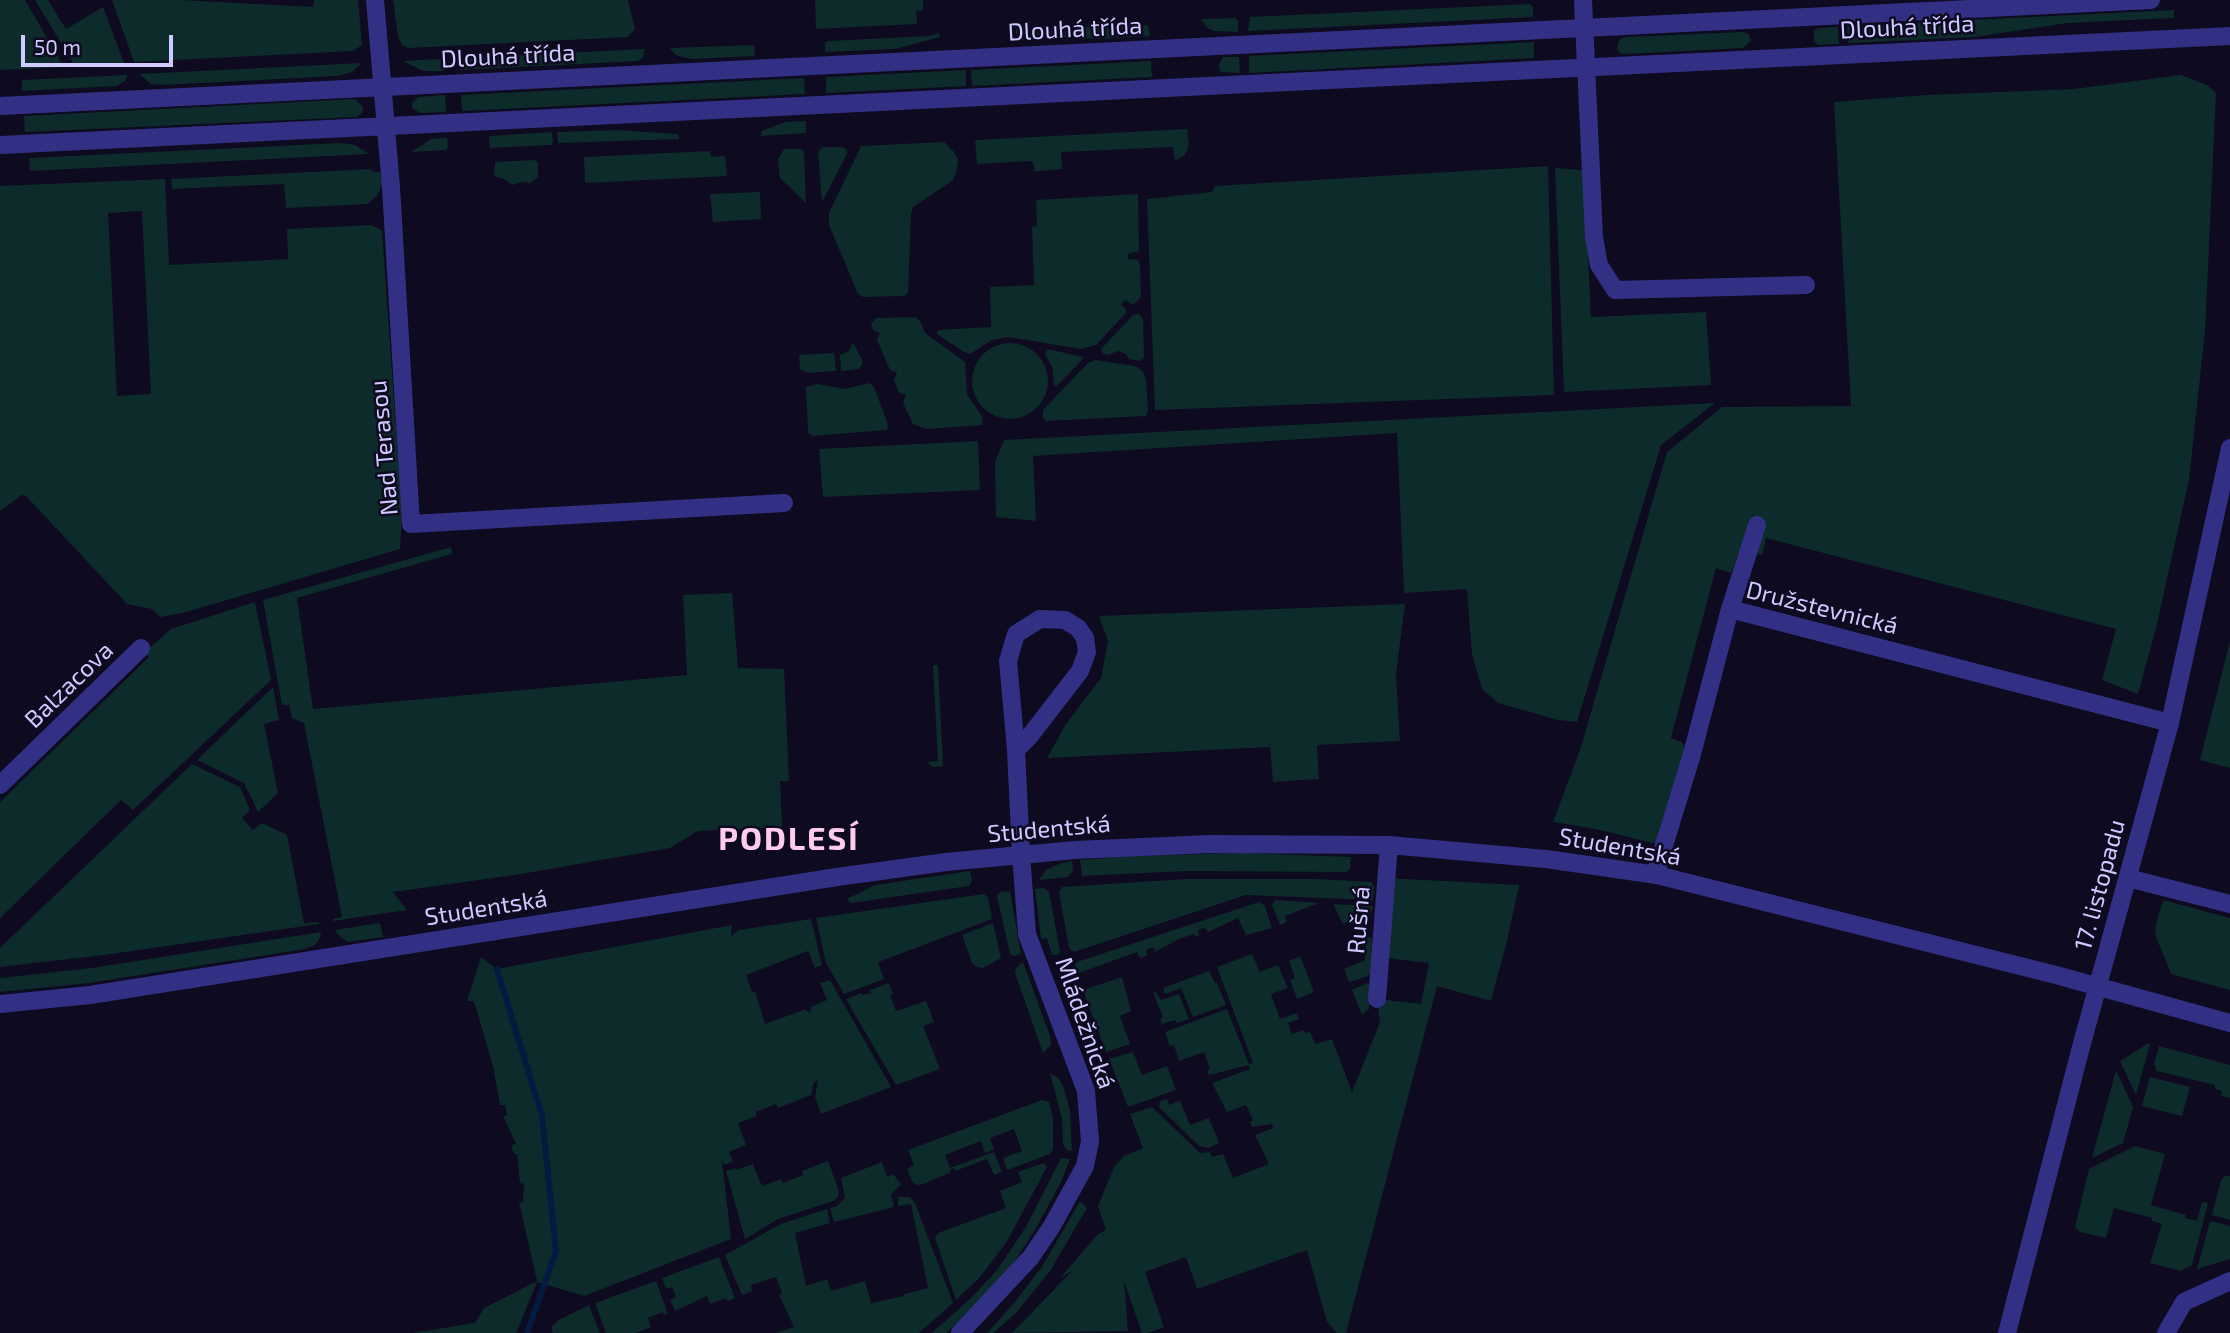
<!DOCTYPE html>
<meta charset="utf-8">
<style>
body{margin:0}
#map{position:relative;width:2230px;height:1333px;overflow:hidden;background:#0e0a20;font-family:"Exo 2",sans-serif}
canvas{display:block}
.scale{position:absolute;left:21px;top:35px;width:152px;height:32px;box-sizing:border-box;border:4px solid #cfcaff;border-top:0;padding-left:9px;font-size:21px;line-height:24px;white-space:nowrap;color:#cfcaff;-webkit-text-stroke:5px #0e0a20;paint-order:stroke}
</style>
<div id="map">
<canvas width="2230" height="1333"></canvas>
<div class="scale">50 m</div>
</div>
<script>
const context = document.querySelector('canvas').getContext('2d');
context.lineJoin = 'round';
function fillPath(path, color) { context.fillStyle = color; context.fill(path, 'evenodd'); }
const poly = rows => new Path2D(rows.map(r => 'M' + r).join(''));
function strokePath(path, color, width, dash) { context.strokeStyle = color; context.lineWidth = width; context.lineCap = dash ? 'butt' : 'round'; context.setLineDash(dash || []); context.stroke(path); }
function drawText(font, color, halo, rows, align = 'center') {
  context.font = font + ' "Exo 2",sans-serif'; context.lineWidth = 5; context.setLineDash([]); context.textBaseline = 'middle'; context.strokeStyle = halo; context.fillStyle = color; for (const [text, x, y, turn = 0] of rows) {
    context.save(); context.translate(x, y); context.rotate((+turn || 0) * Math.PI / 180); context.textAlign = isNaN(turn) ? turn : align; if (halo) context.strokeText(text, 0, 0); context.fillText(text, 0, 0); context.restore();
  }
}
const green = poly([
 [0,0,25,0,64,67,0,70],
 [35,0,48,0,66,29,103,7,124,63,75,66],
 [112,0,181,0,313,7,314,0,358,0,362,45,353,51,134,62],
 [393,0,628,0,635,29,628,37,408,48,402,45,398,37],
 [815,0,923,0,923,10,916,11,917,24,816,29],
 [1530,4,1533,7,1533,17,1248,31,1250,17],
 [2174,10,2174,18,2067,23,1975,37,1848,43,1847,26],
 [1236,18,1238,21,1238,32,1214,31,1207,28,1201,19],
 [1148,25,1150,36,1097,39,1016,34,1016,29],
 [1838,27,1839,44,1818,45,1814,41,1814,31,1818,28],
 [1743,32,1749,34,1751,41,1743,48,1626,54,1620,53,1617,49,1619,40,1625,37],
 [939,33,940,37,895,49,825,52,825,43,828,41,929,36],
 [1534,42,1534,58,1249,73,1249,56],
 [754,45,755,56,692,59,675,55,670,48],
 [645,49,643,58,638,61,460,70,459,60,462,58],
 [1223,57,1239,57,1240,73,1221,72,1218,66],
 [440,59,444,61,444,71,423,71,403,61],
 [1151,61,1152,77,972,86,971,70],
 [362,63,352,72,337,76,162,85,151,84,139,74],
 [966,70,966,86,826,93,826,77],
 [127,75,125,81,117,86,22,91,22,80],
 [2181,75,2207,85,2216,93,2205,331,2189,480,2156,628,2138,694,2102,680,2116,629,1766,538,1762,555,1740,550,1731,573,1716,568,1671,738,1682,742,1685,748,1660,845,1596,829,1553,822,1580,750,1667,452,1722,407,1851,406,1834,102,1926,95,2074,89],
 [804,78,805,94,462,111,461,95],
 [445,95,446,112,420,113,412,108,412,103,418,97],
 [355,99,363,107,362,113,357,117,25,132,24,116],
 [806,121,806,133,761,136,761,131,786,122],
 [1187,129,1189,145,1185,155,1175,161,1173,147,1061,152,1062,169,1043,171,1034,171,1034,165,1031,161,977,164,975,141,977,140],
 [618,130,678,134,679,139,558,143,557,132],
 [552,132,553,143,551,145,490,148,489,136],
 [447,138,448,147,446,150,411,152,431,139],
 [944,142,954,152,958,160,956,174,952,181,913,207,911,214,908,293,904,296,863,297,858,294,829,225,829,213,861,146],
 [341,143,355,145,369,154,30,171,29,158],
 [823,147,842,147,847,150,847,154,822,202,818,152],
 [784,149,800,149,804,151,806,203,780,178,778,160],
 [710,151,711,157,725,156,727,176,585,183,584,157],
 [535,160,538,163,538,177,530,183,522,182,512,185,504,179,494,176,495,162],
 [1548,166,1554,395,1155,410,1147,199,1212,192,1215,186],
 [1555,168,1584,170,1591,317,1706,312,1711,385,1564,392],
 [371,169,374,172,380,172,382,184,377,196,367,204,286,208,284,184,172,189,171,179],
 [165,179,169,265,288,259,287,229,372,225,382,231,402,513,400,549,183,613,160,617,152,609,127,604,26,496,22,495,0,511,0,186],
 [142,211,151,394,117,396,108,213],
 [760,192,761,219,713,222,710,194],
 [1138,194,1139,251,1128,254,1128,259,1138,260,1140,264,1141,297,1133,305,1125,300,1121,304,1126,309,1126,313,1096,345,1081,349,1008,337,992,340,970,354,964,352,937,334,938,330,991,327,990,287,1034,285,1032,227,1037,226,1036,200],
 [1139,314,1143,319,1144,358,1140,361,1129,359,1126,354,1118,351,1108,355,1103,354,1101,349,1133,315],
 [915,317,920,321,925,333,965,362,967,394,983,418,982,425,927,429,913,424,903,403,906,395,899,393,894,380,897,373,890,370,877,340,880,333,873,330,871,324,876,318],
 [853,342,862,360,862,365,858,369,841,371,840,355,849,351],
 '972 381a38 38 0 1 1 76 0a38 38 0 1 1-76 0Z',
 [1047,349,1083,357,1083,359,1057,386,1054,385,1052,367,1045,354],
 [834,353,836,371,808,373,800,369,799,355],
 [1095,360,1135,366,1143,371,1146,379,1148,411,1146,416,1046,421,1043,418,1043,410,1087,364],
 [869,383,874,387,888,424,887,430,813,436,808,433,806,387,817,384,845,389],
 [1715,403,1661,445,1577,722,1558,720,1498,703,1482,689,1472,655,1467,589,1404,593,1397,433,1033,456,1036,521,996,517,995,462,1004,440],
 [978,441,980,490,823,497,819,449],
 [451,547,452,554,297,598,313,709,687,675,683,595,732,593,738,668,784,669,789,781,780,781,782,827,698,831,670,848,521,874,393,892,407,910,333,921,333,919,342,917,304,723,292,718,289,705,282,705,263,600],
 [255,602,271,680,133,810,121,800,0,918,0,802,149,657,145,652,171,629],
 [1405,604,1396,674,1400,741,1317,745,1319,779,1273,782,1270,747,1047,758,1066,724,1101,678,1108,641,1099,616],
 [2230,641,2230,768,2200,760],
 [933,665,938,665,943,766,932,767,927,762,938,761],
 [273,687,279,720,264,724,278,793,258,812,244,783,197,760],
 [192,764,240,787,250,810,242,818,253,830,262,823,287,835,304,923,319,922,319,924,104,955,0,967,0,949,2,946],
 [1245,853,1351,857,1350,869,1346,872,1186,871,1082,876,1080,860,1131,856],
 [1072,861,1073,871,1068,877,1039,880,1046,870,1059,864],
 [970,871,972,881,969,886,851,903,847,899,875,885],
 [1387,878,1519,885,1507,941,1491,1001,1437,986,1346,1333,1337,1333,1327,1322,1307,1250,1197,1289,1186,1257,1145,1272,1164,1327,1148,1333,1142,1333,1124,1281,1128,1331,1012,1333,1072,1271,1060,1278,1098,1234,1106,1230,1098,1206,1114,1167,1124,1156,1143,1148,1130,1114,1152,1107,1200,1153,1210,1152,1212,1157,1223,1154,1233,1178,1269,1164,1255,1135,1273,1128,1272,1124,1252,1127,1250,1122,1253,1120,1246,1105,1227,1112,1212,1083,1250,1069,1249,1065,1209,1075,1207,1070,1210,1069,1204,1052,1179,1061,1174,1045,1170,1046,1165,1032,1227,1009,1249,1064,1253,1063,1217,967,1252,954,1260,972,1278,965,1288,988,1271,994,1280,1019,1297,1013,1299,1019,1288,1023,1292,1034,1304,1030,1305,1033,1310,1032,1315,1044,1332,1039,1352,1092,1380,1022,1377,999,1421,1004,1429,963,1380,957],
 [1186,879,1315,879,1371,882,1374,886,1373,900,1246,895,1074,952,1069,948,1059,892,1062,887],
 [1044,888,1049,892,1060,951,1059,955,1052,955,1047,938,1041,939,1035,889],
 [1010,891,1021,954,1014,956,1010,954,997,896,1000,892],
 [984,894,988,897,992,919,881,961,878,963,884,979,844,994,826,963,816,918],
 [1275,900,1319,903,1285,916,1287,922,1280,925,1272,905],
 [2163,900,2230,918,2230,990,2171,974,2156,937,2155,928],
 [1259,902,1265,906,1272,928,1246,935,1238,918,1208,932,1205,928,1198,930,1199,935,1196,937,1194,934,1179,939,1155,952,1153,947,1146,950,1147,955,1140,958,1137,952,1076,974,1074,968,1077,962],
 [1333,904,1372,906,1373,908,1369,916,1343,924],
 [811,919,822,965,815,968,808,951,746,975,752,992,755,991,765,1024,806,1009,807,1012,811,1011,811,1007,827,1000,820,983,830,980,891,1087,821,1114,815,1097,818,1080,814,1082,811,1095,778,1108,776,1104,756,1112,757,1116,738,1123,746,1145,729,1152,733,1162,724,1165,722,1160,731,1239,584,1296,537,1282,516,1333,412,1333,475,1323,484,1308,537,1281,519,1202,523,1202,524,1184,520,1183,517,1154,514,1154,511,1145,516,1144,503,1116,507,1115,505,1105,500,1105,493,1066,474,1001,467,1001,481,957,497,969,732,925,731,936,739,930],
 [380,923,383,937,348,942,340,937,335,930],
 [993,923,1001,958,983,968,977,967,972,963,962,935],
 [321,932,320,938,315,945,305,949,89,983,0,992,0,978,92,968],
 [1369,937,1372,938,1371,972,1368,976,1349,982,1344,969,1365,960,1366,939],
 [1300,956,1314,992,1297,999,1290,980,1295,978,1289,961],
 [1023,962,1050,1036,1051,1045,1043,1053,1015,973,1016,968],
 [1209,971,1215,983,1217,983,1226,1005,1193,1017,1181,988,1165,994,1163,988],
 [1122,977,1131,1011,1120,1016,1130,1044,1106,1052,1083,990],
 [889,983,893,994,890,995,896,1011,926,1001,934,1022,923,1026,940,1069,896,1085,846,999,862,993,863,995,871,993,870,990],
 [1367,983,1370,985,1369,1009,1362,1015,1352,990],
 [1155,991,1161,1000,1179,994,1189,1019,1177,1023,1175,1020,1162,1024,1160,1019,1163,1017,1153,992],
 [2147,1044,2150,1044,2136,1095,2120,1061],
 [2159,1046,2230,1065,2230,1098,2221,1096,2222,1091,2215,1089,2215,1085,2157,1071,2154,1064],
 [1133,1052,1142,1075,1167,1066,1176,1090,1128,1107,1109,1059],
 [2116,1070,2133,1107,2123,1143,2092,1158],
 [1050,1073,1059,1079,1064,1088,1070,1111,1072,1151,1067,1150,1063,1144,1062,1119],
 [2150,1077,2190,1087,2182,1116,2142,1106],
 [1167,1099,1169,1105,1180,1101,1190,1125,1209,1118,1219,1143,1208,1148,1199,1146,1159,1107,1160,1101],
 [1042,1100,1049,1102,1053,1119,1053,1149,1050,1154,1007,1170,1003,1158,1022,1151,1014,1129,990,1138,994,1150,985,1153,981,1141,945,1155,950,1168,994,1152,1002,1172,994,1175,987,1159,955,1171,954,1168,950,1170,951,1172,926,1183,918,1185,913,1183,907,1169,914,1165,908,1150],
 [2135,1146,2165,1154,2151,1205,2186,1215,2185,1218,2197,1221,2202,1202,2208,1203,2192,1265,2180,1271,2150,1263,2162,1224,2152,1221,2152,1218,2114,1208,2106,1238,2080,1232,2075,1227,2089,1169],
 [1061,1158,1070,1159,1061,1182,1035,1230,1005,1276,946,1333,932,1333,971,1298,998,1269,1027,1225],
 [828,1161,839,1191,838,1197,833,1201,778,1219,745,1239,726,1171,735,1168,736,1170,753,1164,762,1186,781,1179,783,1183,803,1175,802,1171],
 [882,1162,887,1177,893,1174,901,1184,891,1194,894,1207,834,1222,830,1208,837,1206,845,1198,841,1178],
 [1044,1163,1047,1167,1006,1243,980,1277,956,1300,935,1238,938,1233,1006,1208,1000,1191,1022,1182,1018,1172],
 [2225,1176,2230,1176,2230,1220,2212,1215,2221,1180],
 [898,1197,910,1197,915,1203,953,1303,919,1333,776,1333,794,1327,779,1295,782,1293,776,1277,751,1285,752,1291,743,1295,741,1293,725,1255,781,1224,827,1209,830,1223,795,1233,806,1286,827,1279,831,1291,865,1281,871,1303,904,1296,904,1294,928,1288,911,1204,898,1206],
 [1080,1201,1087,1208,1050,1271,1015,1314,993,1333,987,1333,1015,1302,1043,1265],
 [2210,1221,2230,1226,2230,1259,2197,1269],
 [719,1257,735,1298,728,1301,726,1298,710,1304,707,1296,675,1311,670,1300,676,1297,672,1287,666,1289,662,1278],
 [656,1281,668,1314,664,1315,663,1312,648,1318,651,1327,636,1333,606,1333,595,1303],
 [589,1305,600,1333,553,1333,551,1327,559,1320]
]);
const stream = poly([
 [497,969,542,1116,556,1251,527,1333]
]);
const minor = poly([
 [375,0,391,187,411,524,784,503],
 [1583,0,1594,237,1599,265,1615,290,1806,285],
 [0,106,2151,0],
 [0,145,2230,36],
 [1730,609,2170,723],
 [0,785,141,648],
 [1655,875,1692,754,1730,609,1757,525],
 [2128,878,2230,904],
 [1377,999,1389,845],
 [0,1004,90,995,837,877,946,862,1075,850,1210,844,1389,845,1546,859,1657,875,2056,975,2230,1023],
 [960,1333,1031,1257,1052,1226,1085,1166,1090,1141,1086,1091,1027,934,1021,854,1016,750,1008,661,1016,634,1040,619,1065,620,1078,628,1085,638,1087,652,1080,671,1029,737,1016,750],
 [2007,1333,2081,1047,2170,723,2230,448],
 [2166,1333,2184,1302,2230,1281]
]);
const streetNames = [
 ["Dlouhá třída",1907,27,-3],
 ["Dlouhá třída",1075,29,-3],
 ["Dlouhá třída",508,56,-3],
 ["Nad Terasou",384,448,-95],
 ["Družstevnická",1822,608,14],
 ["Balzacova",69,685,-44],
 ["Studentská",1049,829,-5],
 ["Studentská",1620,847,10],
 ["17. listopadu",2100,885,-75],
 ["Studentská",486,908,-9],
 ["Rušná",1359,920,-85],
 ["Mládežnická",1085,1023,71]
];
const districtNames = [
 ["PODLESÍ",789,839]
];
fillPath(green, '#0d2b2a');
strokePath(stream, '#041a40', 6);
strokePath(minor, '#323085', 18);
drawText('24px', '#cfcaff', '#0e0a20', streetNames);
context.letterSpacing = '2px';
drawText('bold 32px', '#ffcced', '#0e0a20', districtNames);
context.letterSpacing = '0px';
</script>
